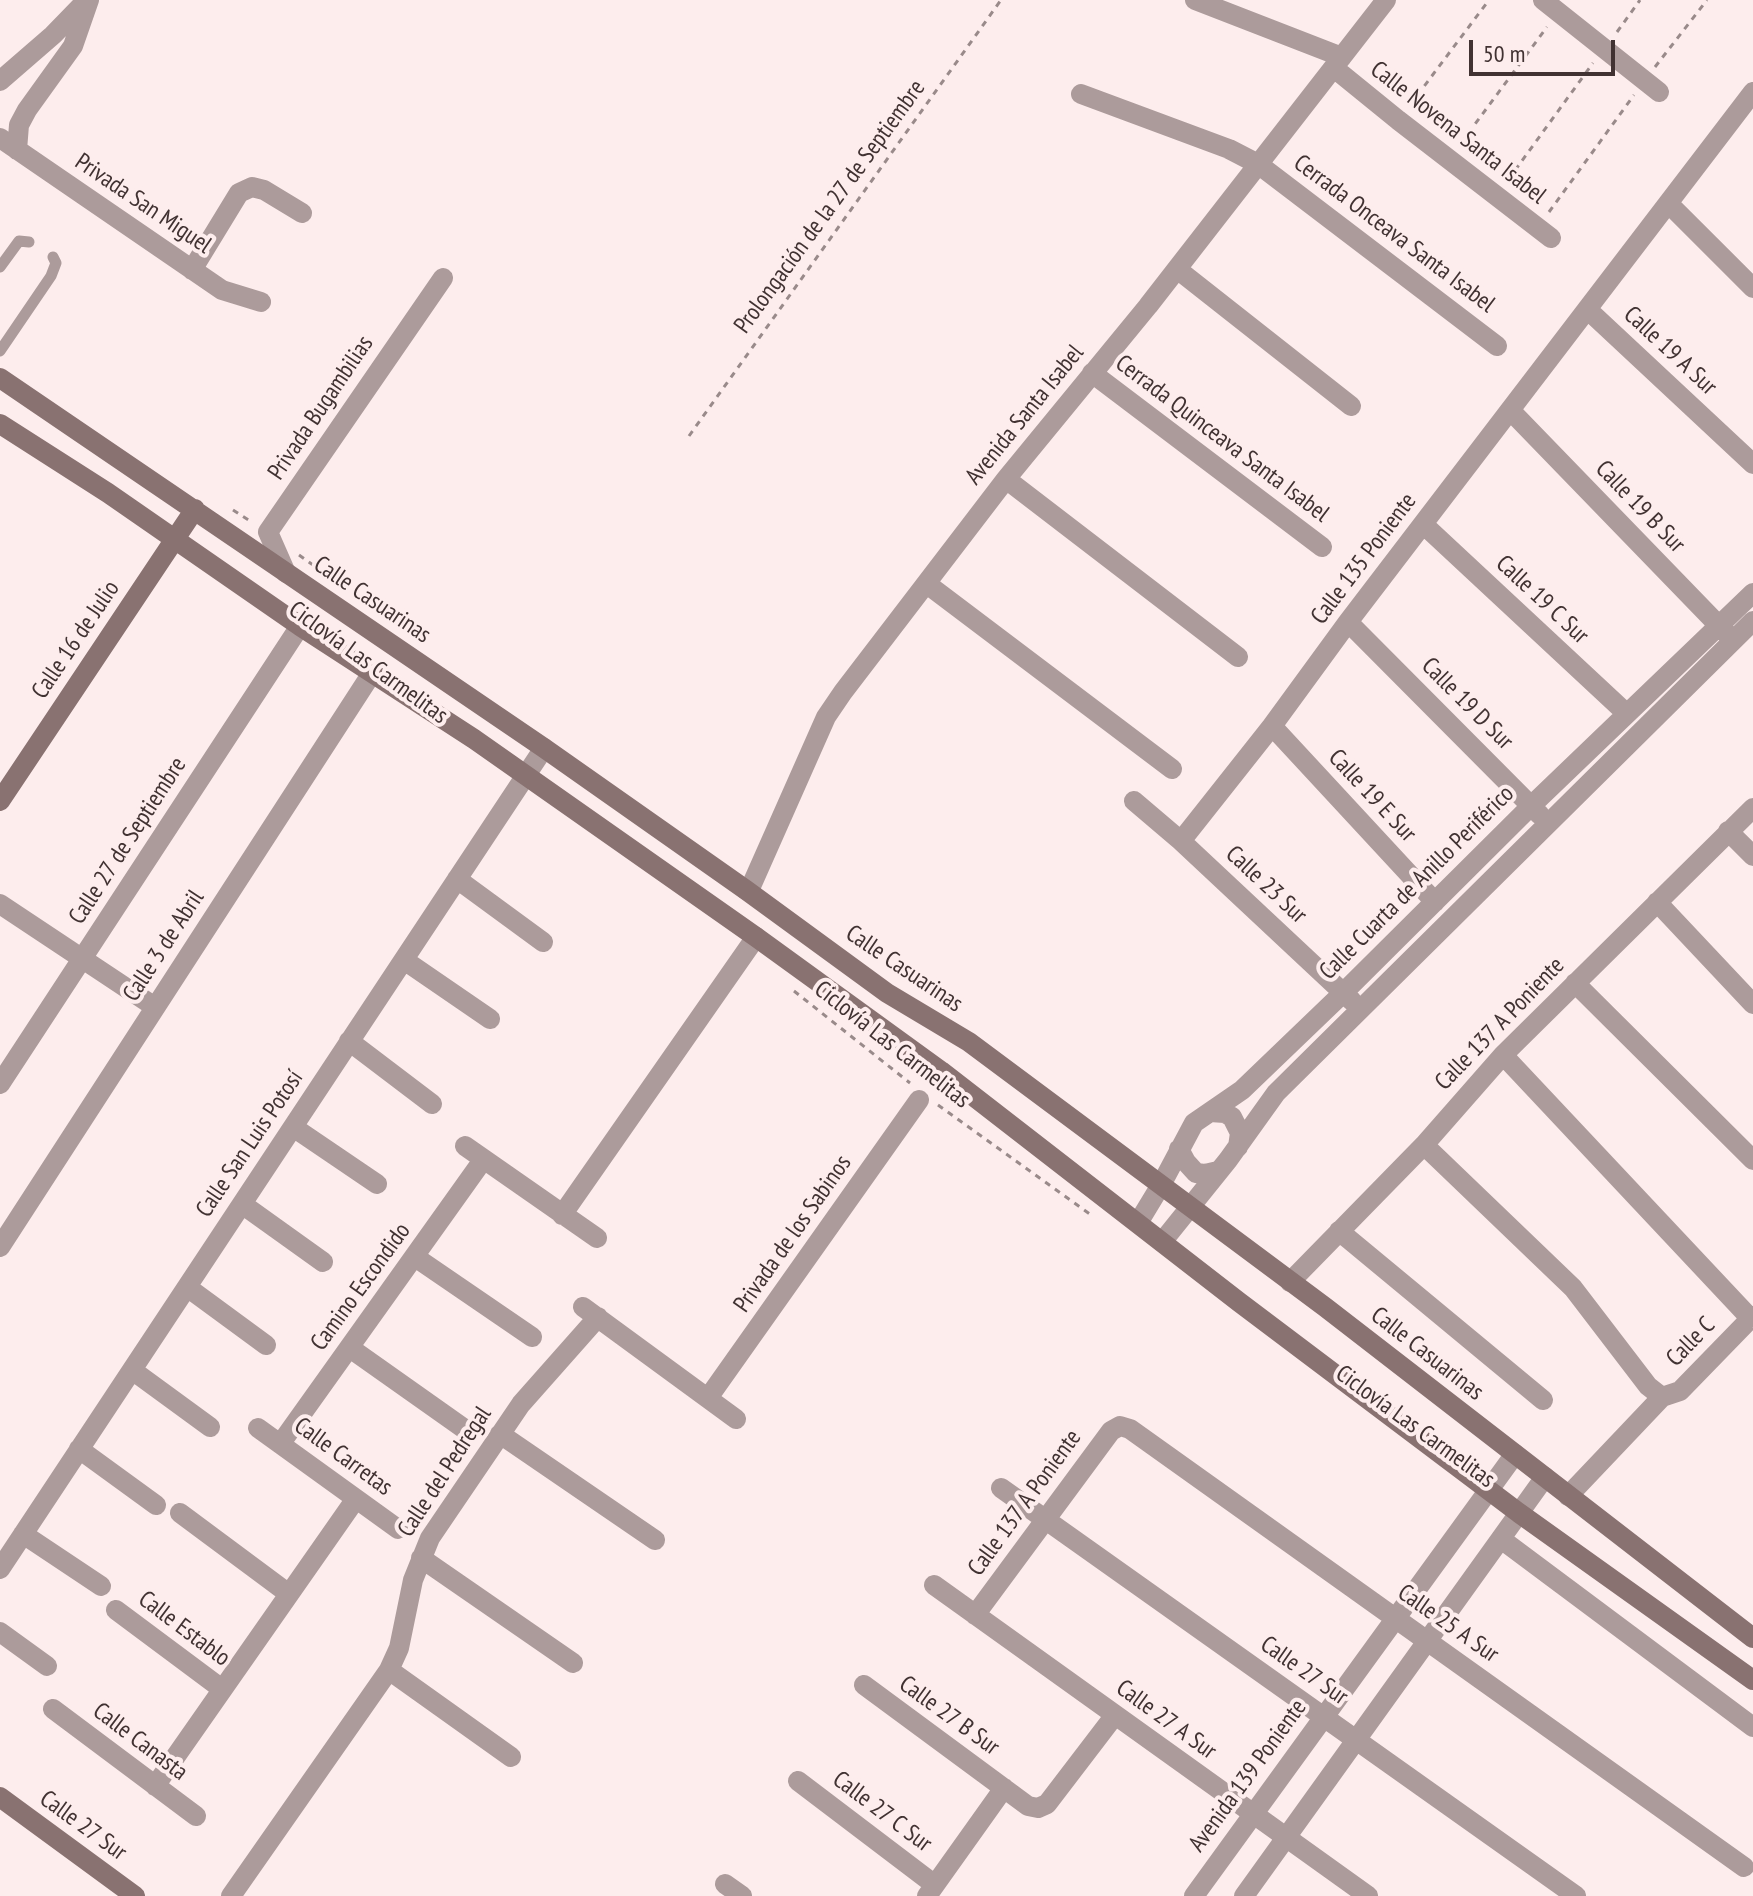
<!DOCTYPE html>
<meta charset="utf-8">
<style>
body{margin:0}
#map{position:relative;width:1753px;height:1896px;overflow:hidden;background:#fdeded;font-family:"PT Sans Narrow",sans-serif}
canvas{display:block}
.scale{position:absolute;left:1469px;top:40px;width:146px;height:36px;box-sizing:border-box;border:4px solid #413232;border-top:0;padding-left:10px;font-size:24px;line-height:28px;white-space:nowrap;color:#413232;-webkit-text-stroke:6px #fdeded;paint-order:stroke}
</style>
<div id="map">
<canvas width="1753" height="1896"></canvas>
<div class="scale">50 m</div>
</div>
<script>
const context = document.querySelector('canvas').getContext('2d');
context.lineJoin = 'round';
const poly = rows => new Path2D(rows.map(r => 'M' + r).join(''));
function strokePath(path, color, width, dash) { context.strokeStyle = color; context.lineWidth = width; context.lineCap = dash ? 'butt' : 'round'; context.setLineDash(dash || []); context.stroke(path); }
function drawText(font, color, halo, rows, align = 'center') {
  context.font = font + ' "PT Sans Narrow",sans-serif'; context.lineWidth = 8; context.setLineDash([]); context.textBaseline = 'middle'; context.strokeStyle = halo; context.fillStyle = color; for (const [text, x, y, turn = 0] of rows) {
    context.save(); context.translate(x, y); context.rotate((+turn || 0) * Math.PI / 180); context.textAlign = isNaN(turn) ? turn : align; if (halo) context.strokeText(text, 0, 0); context.fillText(text, 0, 0); context.restore();
  }
}
const path = poly([
 [1617,32,1640,0],
 [1655,67,1707,0],
 [1410,105,1489,0],
 [1461,143,1547,27],
 [1508,180,1593,63],
 [1549,212,1634,95],
 [689,436,1001,0],
 [233,510,250,521],
 [299,555,313,565],
 [794,991,910,1083],
 [938,1105,1091,1215]
]);
const lane = poly([
 [0,267,19,241,29,242],
 [0,351,51,276,56,263,53,257]
]);
const street = poly([
 [1195,0,1342,57],
 [1543,0,1659,92],
 [1334,68,1398,120,1551,238],
 [0,81,53,35,85,2],
 [1081,94,1229,149,1258,164,1497,346],
 [0,138,222,290,261,302],
 [17,150,19,125,27,110,73,46,89,0],
 [1668,203,1753,288],
 [1177,269,1351,406],
 [192,270,239,193,252,187,264,190,302,213],
 [1587,309,1753,464],
 [1092,373,1322,547],
 [1510,410,1727,634],
 [1006,479,1238,657],
 [1423,524,1626,713],
 [286,573,268,532,443,278],
 [927,584,1172,769],
 [1348,622,1540,815],
 [1272,726,1435,902],
 [1134,801,1181,841,1352,1001],
 [1728,831,1753,856],
 [1181,841,1272,726,1348,622,1753,92],
 [457,879,543,942],
 [746,890,752,884,826,717,843,692,1006,479,1148,306,1386,0],
 [1657,902,1753,1004],
 [0,904,155,1007],
 [404,960,490,1019],
 [1575,983,1753,1160],
 [349,1041,432,1104],
 [1503,1055,1750,1318],
 [0,1084,300,626],
 [1210,1112,1225,1113,1232,1117,1240,1133,1238,1147],
 [293,1127,377,1184],
 [1424,1145,1573,1288,1648,1386,1662,1397],
 [465,1146,597,1238],
 [1179,1149,1186,1162,1196,1173,1205,1174,1218,1171],
 [242,1204,323,1262],
 [562,1215,756,937],
 [1138,1223,1161,1185,1194,1123,1242,1090,1343,993,1531,806,1753,593],
 [1339,1231,1543,1400],
 [1162,1242,1228,1160,1276,1093,1753,621],
 [0,1247,372,673],
 [415,1257,532,1337],
 [1290,1282,1424,1145,1503,1055,1753,808],
 [187,1287,266,1345],
 [583,1307,736,1419],
 [350,1348,466,1430],
 [132,1370,210,1427],
 [708,1398,919,1100],
 [258,1428,398,1529],
 [500,1434,655,1540],
 [281,1443,483,1160],
 [79,1449,156,1505],
 [1001,1488,1576,1896],
 [1568,1496,1662,1397,1680,1391,1753,1316],
 [180,1513,289,1594],
 [23,1534,101,1586],
 [1501,1539,1753,1727],
 [421,1558,573,1663],
 [0,1569,544,748],
 [934,1585,1368,1896],
 [116,1610,222,1689],
 [975,1615,1111,1431,1120,1426,1130,1429,1744,1867],
 [0,1632,47,1666],
 [389,1670,511,1757],
 [864,1685,1028,1806,1038,1808,1047,1804,1115,1715],
 [53,1709,196,1816],
 [798,1781,935,1885],
 [155,1786,355,1500],
 [725,1884,742,1896],
 [231,1896,389,1670,399,1648,413,1580,430,1538,521,1404,598,1317],
 [927,1896,1004,1788],
 [1194,1896,1515,1454],
 [1244,1896,1545,1477]
]);
const secondary = poly([
 [0,378,544,748,746,890,887,993,969,1042,1325,1307,1753,1638],
 [0,424,108,493,300,626,474,739,756,937,941,1071,1239,1302,1519,1513,1753,1680],
 [0,801,195,509],
 [0,1797,135,1896]
]);
const streetNames = [
 ["Calle Novena Santa Isabel",1458,133,38],
 ["Privada San Miguel",143,204,34],
 ["Prolongación de la 27 de Septiembre",830,207,-54],
 ["Cerrada Onceava Santa Isabel",1394,234,37],
 ["Calle 19 A Sur",1670,351,43],
 ["Privada Bugambilias",321,408,-56],
 ["Avenida Santa Isabel",1025,415,-51],
 ["Cerrada Quinceava Santa Isabel",1222,439,37],
 ["Calle 19 B Sur",1640,507,46],
 ["Calle 135 Poniente",1364,559,-53],
 ["Calle Casuarinas",372,600,34],
 ["Calle 19 C Sur",1542,600,43],
 ["Calle 16 de Julio",76,640,-56],
 ["Ciclovía Las Carmelitas",368,663,36],
 ["Calle 19 D Sur",1467,704,45],
 ["Calle 19 E Sur",1372,796,47],
 ["Calle 27 de Septiembre",128,841,-57],
 ["Calle Cuarta de Anillo Periférico",1417,883,-45],
 ["Calle 23 Sur",1266,885,43],
 ["Calle 3 de Abril",164,946,-57],
 ["Calle Casuarinas",904,969,34],
 ["Calle 137 A Poniente",1500,1024,-46],
 ["Ciclovía Las Carmelitas",892,1045,38],
 ["Calle San Luis Potosí",250,1144,-56],
 ["Privada de los Sabinos",793,1234,-55],
 ["Camino Escondido",361,1287,-54],
 ["Calle C",1691,1342,-46],
 ["Calle Casuarinas",1427,1354,38],
 ["Ciclovía Las Carmelitas",1415,1427,36],
 ["Calle Carretas",343,1457,36],
 ["Calle del Pedregal",445,1472,-57],
 ["Calle 137 A Poniente",1025,1503,-54],
 ["Calle 25 A Sur",1448,1624,35],
 ["Calle Establo",184,1629,37],
 ["Calle 27 Sur",1304,1671,35],
 ["Calle 27 B Sur",949,1716,36],
 ["Calle 27 A Sur",1166,1720,36],
 ["Calle Canasta",140,1742,37],
 ["Avenida 139 Poniente",1248,1776,-54],
 ["Calle 27 C Sur",882,1812,37],
 ["Calle 27 Sur",83,1826,36]
];
strokePath(path, '#998a8a', 3, [6, 6]);
strokePath(lane, '#ac9b9b', 11);
strokePath(street, '#ac9b9b', 20);
strokePath(secondary, '#897271', 20);
drawText('24px', '#413232', '#fdeded', streetNames);
</script>
